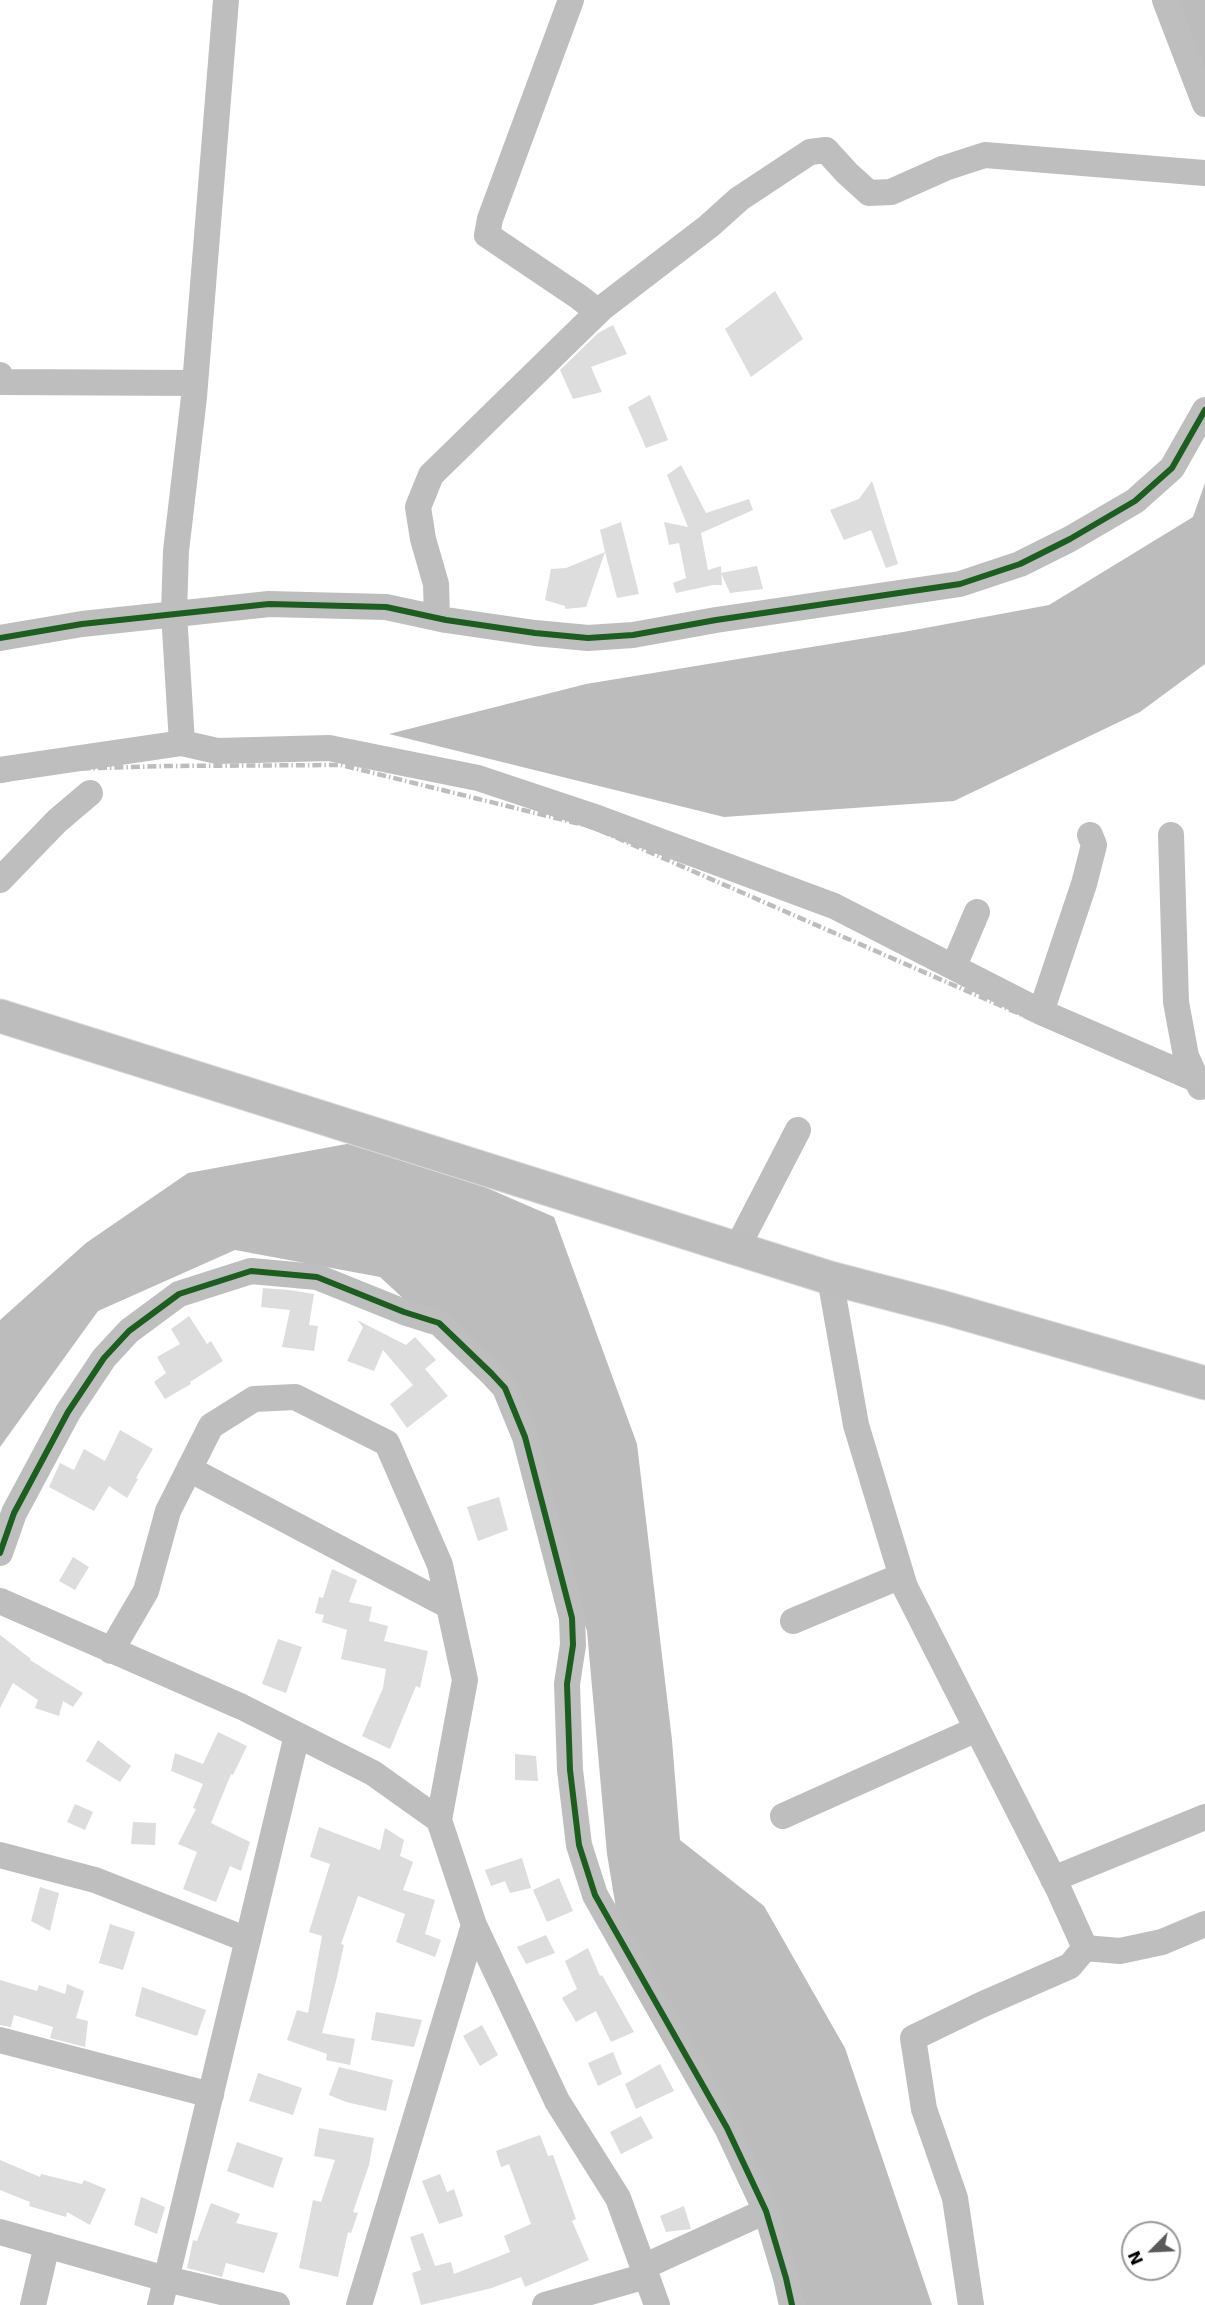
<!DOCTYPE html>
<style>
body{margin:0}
#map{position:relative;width:1205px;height:2305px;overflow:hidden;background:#fff;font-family:"DejaVu Sans",sans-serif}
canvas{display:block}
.north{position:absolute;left:1121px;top:2221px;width:60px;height:60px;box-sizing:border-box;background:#fff;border:2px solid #999;border-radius:50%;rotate:246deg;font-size:16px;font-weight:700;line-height:24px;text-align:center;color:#000}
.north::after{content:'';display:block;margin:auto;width:21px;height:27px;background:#595959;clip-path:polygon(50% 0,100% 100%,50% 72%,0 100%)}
</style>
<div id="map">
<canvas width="1205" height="2305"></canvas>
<div class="north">N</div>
</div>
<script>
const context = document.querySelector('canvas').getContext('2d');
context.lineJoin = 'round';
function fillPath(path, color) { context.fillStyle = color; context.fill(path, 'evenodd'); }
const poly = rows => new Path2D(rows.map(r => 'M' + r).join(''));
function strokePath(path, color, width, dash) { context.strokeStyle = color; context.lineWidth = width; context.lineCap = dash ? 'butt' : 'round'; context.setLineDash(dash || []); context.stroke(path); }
const water = poly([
 [1163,0,1205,0,1205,86],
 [1205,483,1205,664,1140,712,954,801,724,817,389,734,586,684,909,631,1049,605,1193,517],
 [374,1139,554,1217,637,1444,672,1740,680,1840,764,1906,845,2048,932,2305,805,2305,800,2288,625,1963,607,1854,587,1631,505,1392,380,1277,235,1250,98,1311,0,1447,0,1320,86,1243,188,1173]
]);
const building = poly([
 [775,291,803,339,751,377,725,329],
 [613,325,627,354,591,367,602,392,573,399,560,370,598,333],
 [650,395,668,440,646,448,628,407],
 [681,465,706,513,749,499,753,510,701,533,708,570,721,566,722,585,713,585,676,593,673,583,686,578,679,543,669,545,664,522,688,527,667,475],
 [872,481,898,564,886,568,871,530,844,540,830,510,859,499],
 [621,522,639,594,617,598,605,552,586,607,565,609,565,606,545,600,551,569,566,568,605,552,600,530],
 [757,566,763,589,730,593,721,573],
 [263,1288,289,1290,314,1294,309,1325,318,1326,314,1351,282,1347,290,1310,261,1307],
 [189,1316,207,1344,211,1341,223,1361,190,1382,191,1384,165,1399,154,1382,166,1373,157,1357,180,1344,171,1329],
 [357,1320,406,1345,415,1337,436,1360,425,1369,448,1396,407,1428,390,1404,413,1385,383,1350,374,1371,347,1361,363,1327],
 [120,1430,153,1449,136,1478,138,1479,127,1498,109,1486,94,1511,49,1487,60,1463,74,1470,84,1449,105,1461],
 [499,1497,508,1530,478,1541,467,1507],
 [73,1557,89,1567,75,1590,59,1581],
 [332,1569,357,1580,349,1602,372,1607,369,1621,388,1626,384,1641,428,1651,420,1688,416,1686,390,1749,362,1736,383,1688,386,1669,341,1659,347,1630,322,1622,324,1615,315,1613,319,1597,323,1598],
 [0,1635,31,1659,30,1660,83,1693,73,1707,63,1701,59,1716,35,1708,38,1700,13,1683,0,1708],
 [278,1639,302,1647,286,1693,262,1684],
 [218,1732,247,1746,233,1775,231,1774,211,1823,250,1842,241,1871,230,1866,216,1902,183,1889,197,1852,178,1844,196,1809,193,1808,203,1784,171,1771,175,1753,203,1764],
 [98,1740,131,1766,120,1782,86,1761],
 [515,1754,536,1756,538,1781,515,1780],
 [75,1804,93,1812,85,1830,67,1822],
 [133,1822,156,1823,155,1845,131,1844],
 [319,1827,380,1850,385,1828,404,1840,400,1856,413,1862,403,1890,435,1900,425,1934,441,1940,435,1957,396,1942,405,1914,358,1896,341,1944,344,1945,336,1981,322,2033,355,2039,350,2065,326,2060,327,2054,287,2040,297,2010,308,2013,322,1936,309,1932,330,1864,310,1857],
 [522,1858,531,1888,510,1893,505,1881,491,1886,485,1870],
 [559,1878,573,1911,547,1922,533,1890],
 [40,1887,59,1893,50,1931,31,1921],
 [110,1924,135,1932,123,1970,99,1963],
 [546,1935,555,1953,526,1964,517,1947],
 [588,1948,600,1976,602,1975,634,2032,611,2042,596,2011,576,2022,562,1998,577,1989,565,1961],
 [0,1980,37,1991,39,1985,65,1994,67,1984,84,1991,76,2018,88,2021,85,2047,50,2038,53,2027,14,2015,11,2027,0,2025],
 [142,1987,206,2010,197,2036,135,2016],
 [376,2012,422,2020,414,2047,371,2040],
 [482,2025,498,2055,480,2066,463,2036],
 [613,2052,622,2074,598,2086,588,2063],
 [660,2064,674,2091,636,2109,625,2084],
 [339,2067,393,2080,386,2111,346,2102,329,2095],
 [258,2073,302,2088,293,2115,249,2101],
 [641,2116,653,2138,621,2154,610,2132],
 [319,2128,374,2138,369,2165,353,2212,358,2213,351,2233,348,2232,338,2277,299,2268,313,2200,321,2202,335,2160,314,2156],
 [540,2135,548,2156,553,2155,576,2219,572,2221,589,2260,525,2287,521,2277,492,2288,421,2305,412,2273,421,2270,410,2237,423,2233,435,2266,451,2262,454,2274,510,2252,504,2236,531,2224,509,2164,501,2167,496,2151],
 [237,2142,283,2158,273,2188,227,2171],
 [0,2160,40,2177,41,2174,82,2184,84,2180,106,2189,90,2225,67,2212,66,2217,29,2206,30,2202,0,2190],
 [440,2174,447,2192,454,2189,463,2216,439,2224,422,2181],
 [141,2197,165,2207,157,2234,134,2225],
 [211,2203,240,2214,236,2223,278,2233,264,2273,226,2263,222,2277,187,2268,193,2240,197,2241],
 [684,2206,691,2229,666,2232,660,2216]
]);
const minor = poly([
 [571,0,490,219,487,235,579,297,598,312],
 [1165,0,1205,104],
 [0,375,0,382,195,383],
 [437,618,436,584,423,539,418,507,431,475,602,308,709,226,739,199,810,152,826,150,847,173,869,193,891,192,945,168,985,155,1205,173],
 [0,638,82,624,269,604,386,607,446,620,535,633,588,638,633,635,716,620,960,584,1020,564,1070,539,1135,501,1172,468,1205,410],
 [182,743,174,613,176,551,194,397,226,0],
 [0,770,182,743,217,751,329,748,478,778,592,816,834,906,1041,1012,1205,1083],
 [1171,835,1176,1002,1186,1056,1200,1087],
 [0,880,57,821,90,793],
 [954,966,977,912],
 [1041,1012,1084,884,1094,845,1090,835],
 [737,1248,798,1130],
 [830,1278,856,1425,905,1587,1058,1888,1085,1948,1070,1966,981,2005,913,2038,924,2109,955,2198,971,2305],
 [189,1469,449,1606],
 [0,1553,14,1513,68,1412,104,1358,129,1331,179,1294,251,1271,317,1277,404,1312,439,1323,492,1374,505,1388,525,1437,572,1618,573,1645,567,1684,570,1770,579,1845,595,1895,727,2128,766,2211,786,2278,792,2305],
 [0,1601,242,1707,373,1773,439,1820,474,1925,557,2101,618,2198,657,2305],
 [793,1621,901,1576],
 [111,1651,146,1591,168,1511,211,1426,254,1399,295,1397,387,1443,440,1565,465,1680,439,1820],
 [783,1816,977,1729],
 [0,1855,95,1880,248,1940],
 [1053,1879,1205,1817],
 [1085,1948,1120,1951,1162,1942,1205,1924],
 [0,2040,211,2095],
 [0,2232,166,2279,277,2305],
 [643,2267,766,2211],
 [33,2305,47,2245],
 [160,2305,297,1735],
 [359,2305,474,1925],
 [545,2305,646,2276]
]);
const major = poly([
 [0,1016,830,1278,945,1308,1205,1383]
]);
const rail = poly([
 [0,781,67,769,166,766,341,765,592,827,1205,1095]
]);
const cycleway = poly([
 [0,638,82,624,269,604,386,607,446,620,535,633,588,638,633,635,716,620,960,584,1020,564,1070,539,1135,501,1172,468,1205,410],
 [0,1553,14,1513,68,1412,104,1358,129,1331,179,1294,251,1271,317,1277,404,1312,439,1323,492,1374,505,1388,525,1437,572,1618,573,1645,567,1684,570,1770,579,1845,595,1895,727,2128,766,2211,786,2278,792,2305]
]);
fillPath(water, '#bcbcbc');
fillPath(building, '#ddd');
strokePath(major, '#dbdbdb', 35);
strokePath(minor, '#bebebe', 26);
strokePath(major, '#bdbdbd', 33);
strokePath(rail, '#bdbdbd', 4.5, [9, 3, 1.5, 3]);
strokePath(cycleway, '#1b5e20', 6);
</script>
